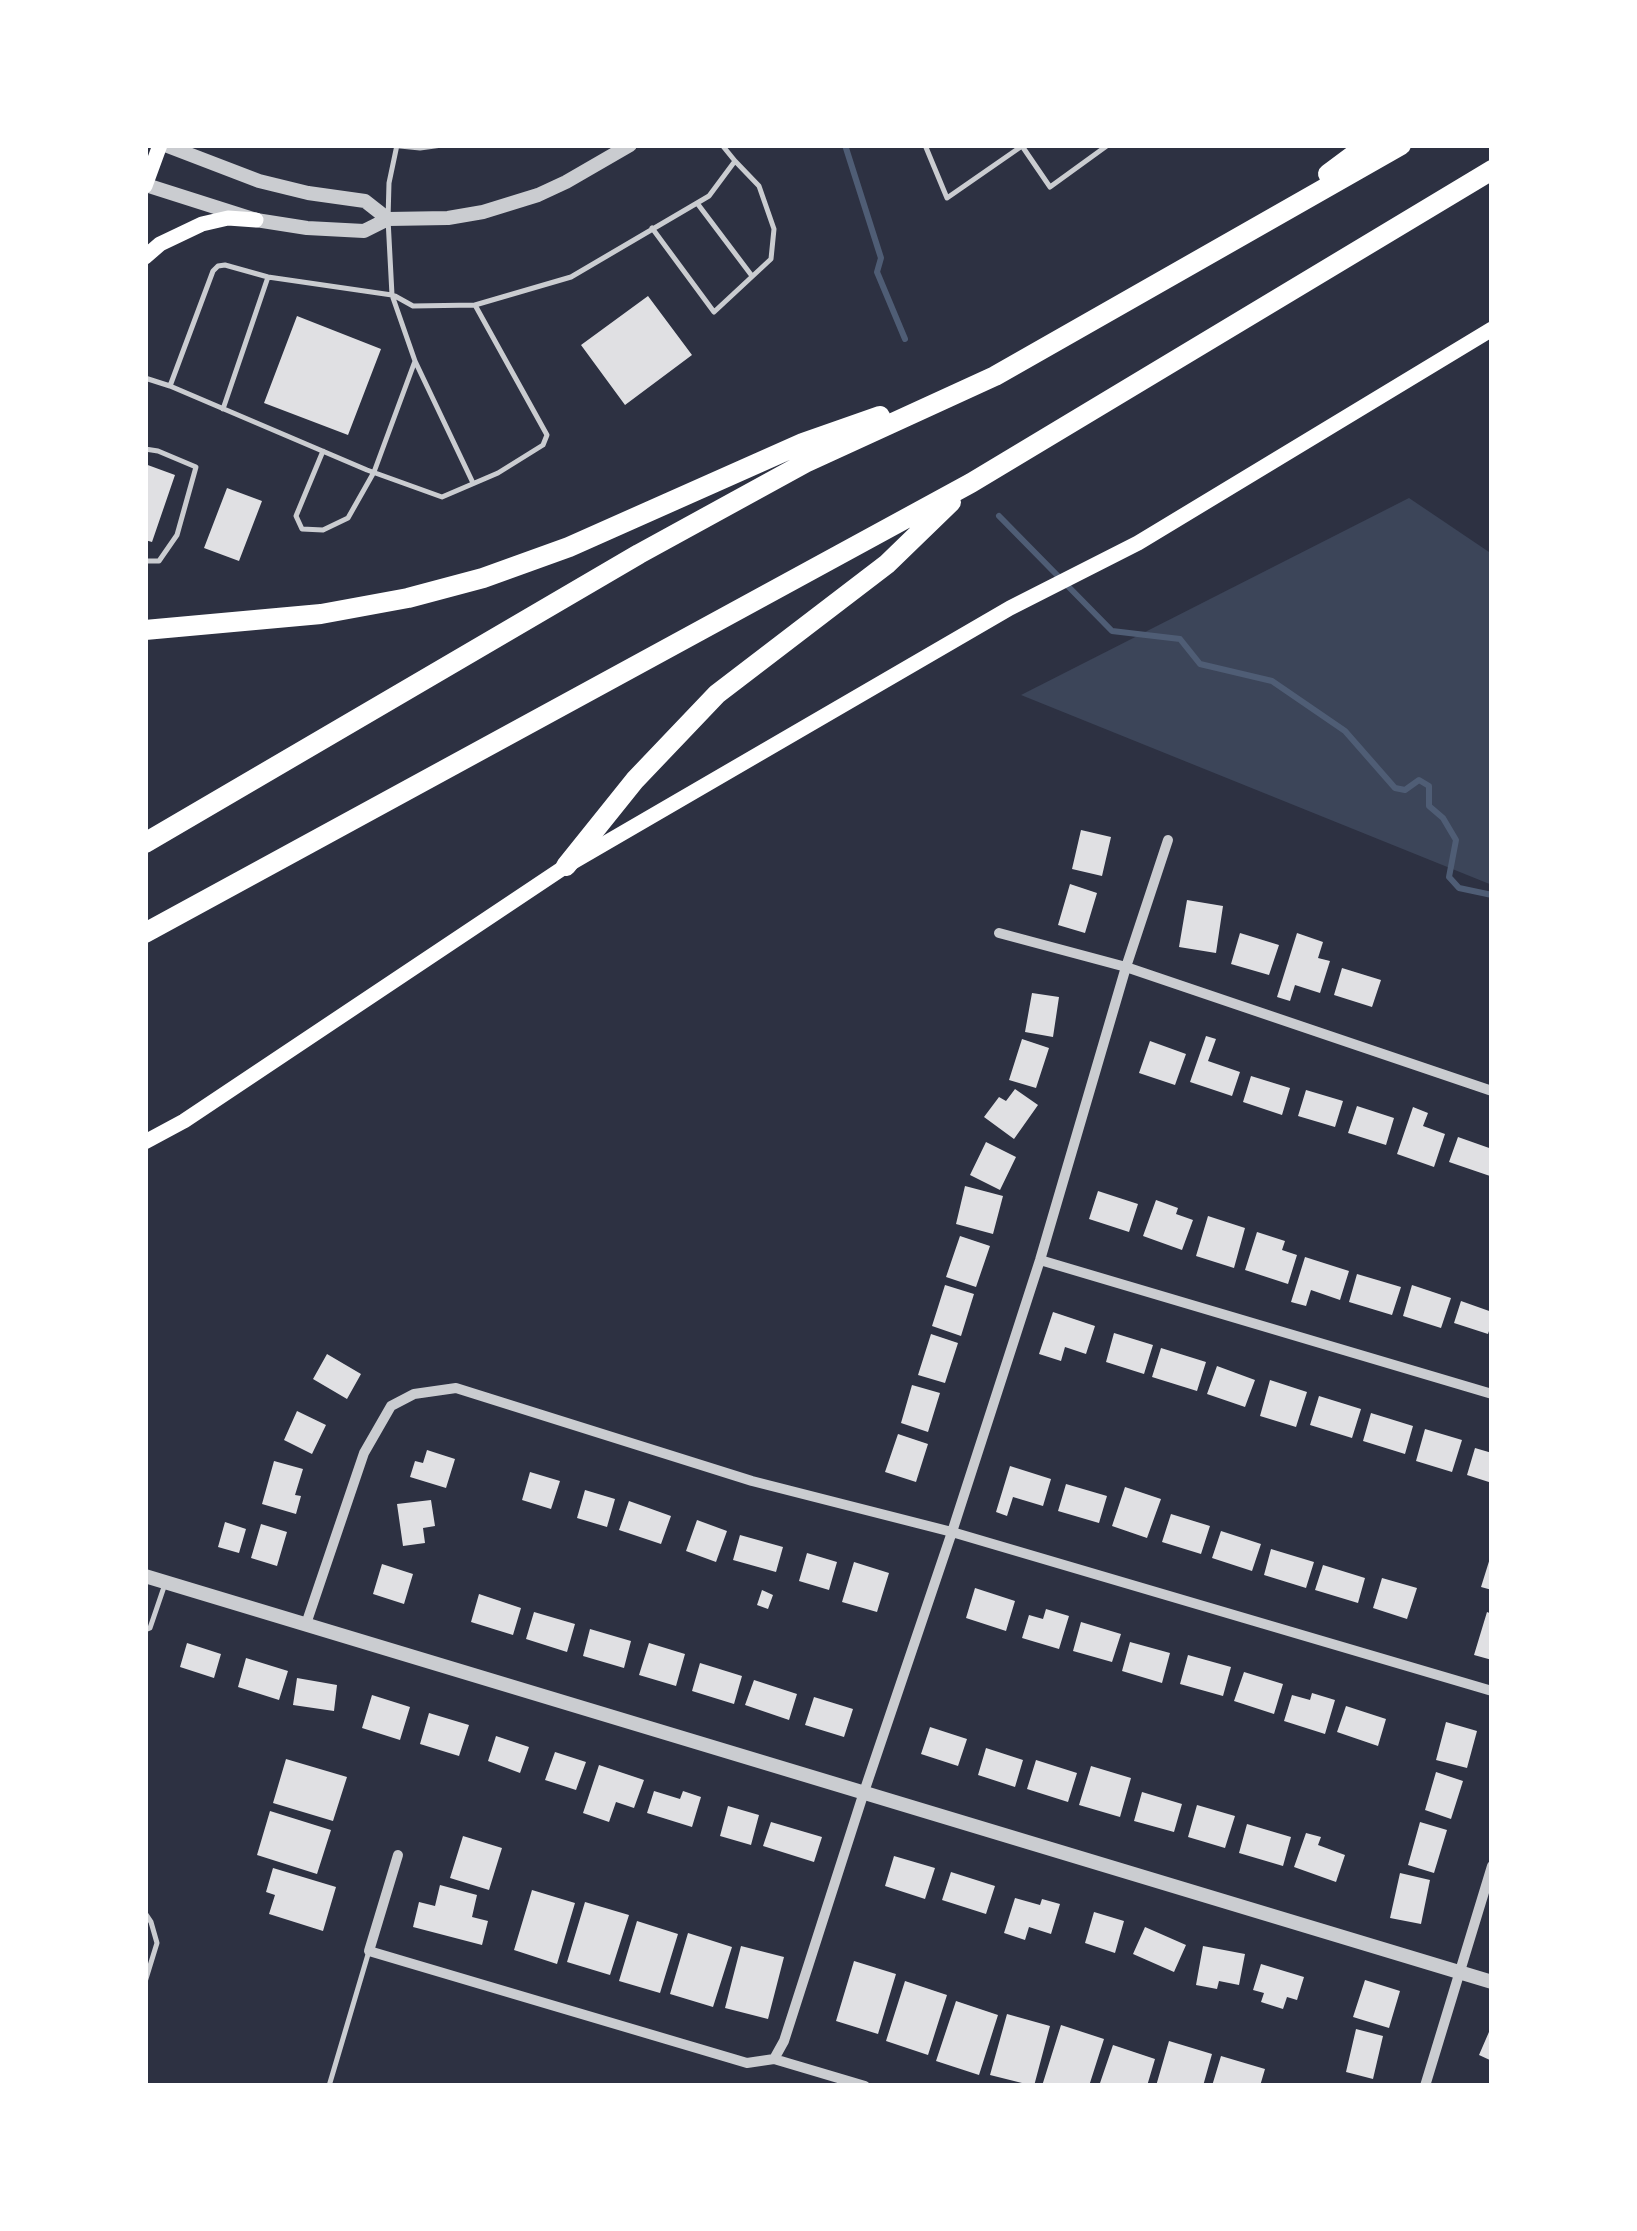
<!DOCTYPE html>
<style>
body{margin:0}
#map{position:relative;width:1637px;height:2231px;overflow:hidden;background:#2d3142;font-family:"Source Sans 3",sans-serif}
canvas{display:block}
.frame{position:absolute;inset:0;border:148px solid #fff;pointer-events:none}
</style>
<div id="map">
<canvas width="1637" height="2231"></canvas>
<div class="frame"></div>
</div>
<script>
const context = document.querySelector('canvas').getContext('2d');
context.lineJoin = 'round';
function fillPath(path, color) { context.fillStyle = color; context.fill(path, 'evenodd'); }
const poly = rows => new Path2D(rows.map(r => 'M' + r).join(''));
function strokePath(path, color, width, dash) { context.strokeStyle = color; context.lineWidth = width; context.lineCap = dash ? 'butt' : 'round'; context.setLineDash(dash || []); context.stroke(path); }
const green = poly([
 [1409,498,1492,554,1492,885,1021,695]
]);
const stream = poly([
 [845,145,881,258,877,272,905,339],
 [999,516,1112,631,1180,639,1200,664,1272,681,1345,731,1395,788,1405,790,1419,780,1429,786,1429,806,1443,818,1456,840,1449,877,1459,888,1492,895]
]);
const building = poly([
 [648,296,692,355,625,405,581,345],
 [297,316,381,349,348,435,264,403],
 [145,464,175,475,152,542,145,540],
 [227,488,262,501,239,561,204,548],
 [1081,830,1111,837,1102,876,1072,869],
 [1070,884,1097,893,1085,933,1058,925],
 [1187,900,1223,906,1216,953,1179,947],
 [1240,933,1279,945,1269,975,1231,964],
 [1297,933,1323,942,1318,958,1330,961,1320,993,1295,985,1290,1001,1277,997],
 [1342,968,1381,980,1372,1007,1334,995],
 [1032,993,1059,997,1053,1037,1025,1032],
 [1206,1036,1216,1039,1208,1061,1240,1072,1232,1096,1190,1082],
 [1022,1039,1049,1048,1036,1088,1009,1080],
 [1150,1041,1186,1054,1175,1085,1139,1073],
 [1251,1076,1290,1088,1282,1115,1243,1102],
 [1015,1089,1038,1105,1014,1139,984,1117,999,1097,1006,1101],
 [1306,1090,1343,1101,1335,1127,1298,1116],
 [1357,1106,1394,1118,1386,1145,1348,1133],
 [1413,1107,1428,1113,1423,1126,1445,1134,1434,1167,1397,1154],
 [1458,1137,1492,1149,1490,1176,1449,1162],
 [986,1142,1016,1157,1000,1190,970,1175],
 [965,1186,1003,1196,993,1234,956,1224],
 [1098,1191,1138,1204,1129,1232,1089,1219],
 [1156,1200,1178,1208,1176,1214,1193,1220,1182,1250,1143,1236],
 [1208,1216,1245,1228,1234,1268,1196,1256],
 [1257,1232,1285,1241,1282,1250,1297,1255,1288,1284,1245,1270],
 [960,1236,990,1246,976,1287,946,1277],
 [1305,1257,1349,1271,1340,1300,1311,1290,1306,1306,1291,1302],
 [1357,1274,1401,1287,1392,1315,1349,1302],
 [945,1285,974,1294,961,1336,932,1326],
 [1412,1285,1451,1298,1441,1328,1403,1316],
 [1461,1301,1492,1312,1492,1322,1488,1334,1454,1323],
 [1053,1312,1095,1326,1086,1354,1065,1347,1061,1361,1039,1354],
 [1114,1333,1153,1345,1144,1374,1106,1362],
 [931,1334,958,1343,945,1383,918,1375],
 [1161,1348,1206,1362,1197,1391,1152,1377],
 [327,1354,361,1374,347,1399,313,1379],
 [1217,1366,1255,1380,1245,1407,1207,1394],
 [1270,1380,1307,1392,1296,1427,1260,1416],
 [912,1385,940,1393,928,1432,901,1423],
 [1319,1396,1361,1409,1352,1438,1310,1425],
 [297,1411,326,1425,312,1454,284,1440],
 [1371,1413,1413,1426,1405,1454,1363,1441],
 [1425,1429,1462,1440,1452,1472,1416,1461],
 [898,1434,928,1444,916,1482,885,1472],
 [1475,1448,1492,1453,1492,1483,1467,1475],
 [427,1450,455,1459,446,1488,410,1477,415,1461,423,1463],
 [274,1461,303,1469,295,1495,301,1496,296,1514,262,1504],
 [1010,1466,1051,1479,1043,1506,1013,1497,1007,1516,996,1512],
 [530,1472,560,1481,551,1509,522,1500],
 [1066,1484,1107,1496,1099,1523,1058,1511],
 [1125,1487,1161,1499,1147,1538,1112,1526],
 [585,1490,615,1499,607,1527,577,1518],
 [431,1500,435,1526,423,1528,425,1543,403,1546,397,1504],
 [629,1501,671,1516,661,1544,619,1530],
 [1171,1514,1210,1526,1201,1554,1162,1542],
 [697,1520,727,1531,716,1562,686,1551],
 [225,1522,246,1529,239,1553,218,1547],
 [261,1524,287,1532,277,1566,251,1558],
 [1221,1531,1261,1544,1252,1571,1212,1558],
 [740,1535,783,1547,776,1572,733,1560],
 [1271,1549,1314,1562,1306,1588,1264,1575],
 [807,1553,837,1562,829,1590,799,1581],
 [1491,1555,1492,1555,1492,1590,1481,1587],
 [854,1562,889,1573,877,1612,842,1602],
 [382,1564,413,1574,404,1604,373,1594],
 [1323,1565,1365,1578,1358,1603,1315,1590],
 [1382,1578,1417,1588,1407,1619,1373,1608],
 [975,1588,1015,1601,1006,1631,966,1618],
 [762,1590,773,1595,768,1609,757,1605],
 [479,1594,521,1608,513,1635,471,1622],
 [1046,1609,1069,1616,1059,1649,1022,1638,1029,1615,1043,1619],
 [534,1612,575,1624,567,1652,526,1639],
 [1487,1612,1492,1614,1492,1660,1474,1655],
 [1081,1622,1121,1634,1112,1662,1073,1651],
 [590,1629,631,1641,624,1668,583,1656],
 [1130,1642,1170,1653,1162,1683,1122,1671],
 [187,1643,221,1654,214,1678,180,1667],
 [649,1643,685,1654,676,1686,639,1675],
 [1188,1655,1231,1667,1223,1696,1180,1684],
 [246,1658,288,1671,279,1700,238,1687],
 [700,1663,742,1676,734,1704,692,1691],
 [1244,1672,1283,1684,1274,1714,1234,1701],
 [297,1678,337,1685,334,1711,293,1705],
 [754,1680,797,1694,789,1720,745,1705],
 [1312,1693,1335,1700,1325,1734,1284,1721,1292,1695,1310,1700],
 [372,1695,410,1707,400,1740,362,1728],
 [814,1697,853,1709,844,1737,805,1725],
 [1346,1706,1386,1719,1378,1746,1337,1732],
 [429,1713,469,1725,459,1756,420,1744],
 [1446,1722,1477,1731,1467,1768,1436,1760],
 [930,1727,967,1739,958,1766,921,1754],
 [496,1736,529,1747,520,1773,488,1761],
 [986,1748,1023,1760,1015,1787,978,1775],
 [555,1752,586,1762,576,1790,545,1780],
 [286,1759,347,1777,333,1821,273,1803],
 [1036,1760,1077,1773,1068,1802,1027,1789],
 [599,1765,644,1780,634,1808,616,1802,609,1822,583,1813],
 [1091,1766,1131,1778,1120,1817,1079,1805],
 [1436,1772,1463,1781,1451,1819,1425,1810],
 [654,1791,680,1799,683,1791,701,1797,692,1827,647,1813],
 [1142,1792,1182,1804,1174,1832,1134,1821],
 [1197,1805,1235,1816,1225,1848,1188,1837],
 [728,1806,759,1815,751,1845,720,1836],
 [270,1811,331,1830,317,1874,257,1855],
 [771,1822,822,1837,814,1862,763,1846],
 [1420,1822,1447,1830,1434,1873,1408,1865],
 [1247,1824,1291,1837,1283,1866,1239,1853],
 [1306,1833,1321,1837,1318,1845,1345,1855,1336,1882,1294,1867],
 [463,1836,502,1848,489,1890,450,1878],
 [894,1856,935,1868,925,1899,885,1886],
 [273,1868,336,1887,323,1931,269,1914,275,1895,266,1892],
 [951,1872,995,1886,986,1914,942,1900],
 [1400,1873,1430,1880,1421,1924,1390,1918],
 [440,1885,477,1895,472,1917,488,1921,482,1945,413,1927,419,1902,435,1906],
 [532,1890,575,1903,557,1964,514,1950],
 [1015,1898,1040,1905,1042,1899,1060,1904,1051,1934,1029,1927,1025,1940,1004,1933],
 [585,1902,629,1915,610,1975,567,1962],
 [1094,1912,1124,1921,1115,1953,1085,1943],
 [637,1921,678,1934,660,1993,619,1981],
 [1145,1927,1186,1945,1174,1972,1133,1954],
 [688,1933,732,1947,713,2007,670,1994],
 [741,1946,784,1957,768,2019,725,2008],
 [1203,1946,1245,1954,1239,1985,1219,1981,1217,1989,1196,1985],
 [854,1961,896,1974,878,2034,836,2021],
 [1261,1964,1304,1977,1297,2000,1287,1997,1283,2009,1261,2002,1264,1993,1253,1990],
 [1365,1980,1400,1991,1389,2028,1353,2017],
 [905,1981,947,1995,928,2055,886,2041],
 [956,2001,998,2015,979,2075,936,2061],
 [1007,2014,1050,2026,1034,2086,990,2075],
 [1061,2025,1104,2039,1089,2086,1042,2086],
 [1492,2025,1492,2061,1479,2055],
 [1356,2029,1383,2036,1373,2079,1346,2072],
 [1169,2041,1212,2054,1203,2086,1156,2086],
 [1113,2045,1155,2059,1147,2086,1099,2086],
 [1221,2056,1265,2069,1260,2086,1212,2086]
]);
const service = poly([
 [390,145,420,148,442,145],
 [925,145,947,198,1022,146,1050,187,1108,145],
 [697,203,752,276],
 [652,228,714,312,771,259,774,229,759,186,735,161],
 [395,296,413,306,475,305],
 [415,361,473,483],
 [145,378,170,386,213,271,218,266,225,265,268,277,392,295,388,219,389,183,397,145],
 [170,386,367,470,442,497,498,473,543,445,547,435,475,305,571,277,709,196,735,161,722,145],
 [223,409,268,277],
 [145,449,158,451,196,467,177,535,159,561,145,561],
 [323,451,296,516,302,529,323,530,348,518,374,472,415,361,392,295],
 [145,1630,150,1628,165,1584],
 [145,1913,151,1922,157,1943,145,1982],
 [329,2086,369,1951]
]);
const minor = poly([
 [999,933,1126,967,1492,1091],
 [1040,1260,1492,1394],
 [306,1624,364,1453,391,1406,414,1394,456,1388,752,1481,952,1532,1492,1691],
 [398,1855,369,1951,747,2063,774,2059,865,2086],
 [774,2059,784,2041,864,1792,952,1532,1040,1260,1126,967,1168,840],
 [1425,2086,1492,1866]
]);
const tertiary = poly([
 [165,145,259,181,308,193,365,201,388,219],
 [146,185,256,220,307,228,364,231,388,219,448,218,483,212,538,195,566,182,630,145],
 [145,1576,1492,1982]
]);
const secondary = poly([
 [145,186,160,145],
 [145,257,160,244,202,224,228,218,256,220],
 [145,1142,184,1121,566,866,1010,608,1138,543,1492,329]
]);
const motorway = poly([
 [1328,174,1367,145],
 [145,630,321,614,408,598,483,578,569,547,803,443,880,416],
 [145,843,639,554,805,463,995,376,1401,145],
 [566,866,635,780,717,694,887,564,951,502],
 [145,933,971,483,1492,170]
]);
fillPath(green, '#3c4559');
strokePath(stream, '#4f5d75', 6);
fillPath(building, '#e0e0e3');
strokePath(service, '#caccd0', 5);
strokePath(minor, '#caccd0', 10);
strokePath(tertiary, '#caccd0', 14);
strokePath(secondary, '#fff', 15);
strokePath(motorway, '#fff', 20);
</script>
